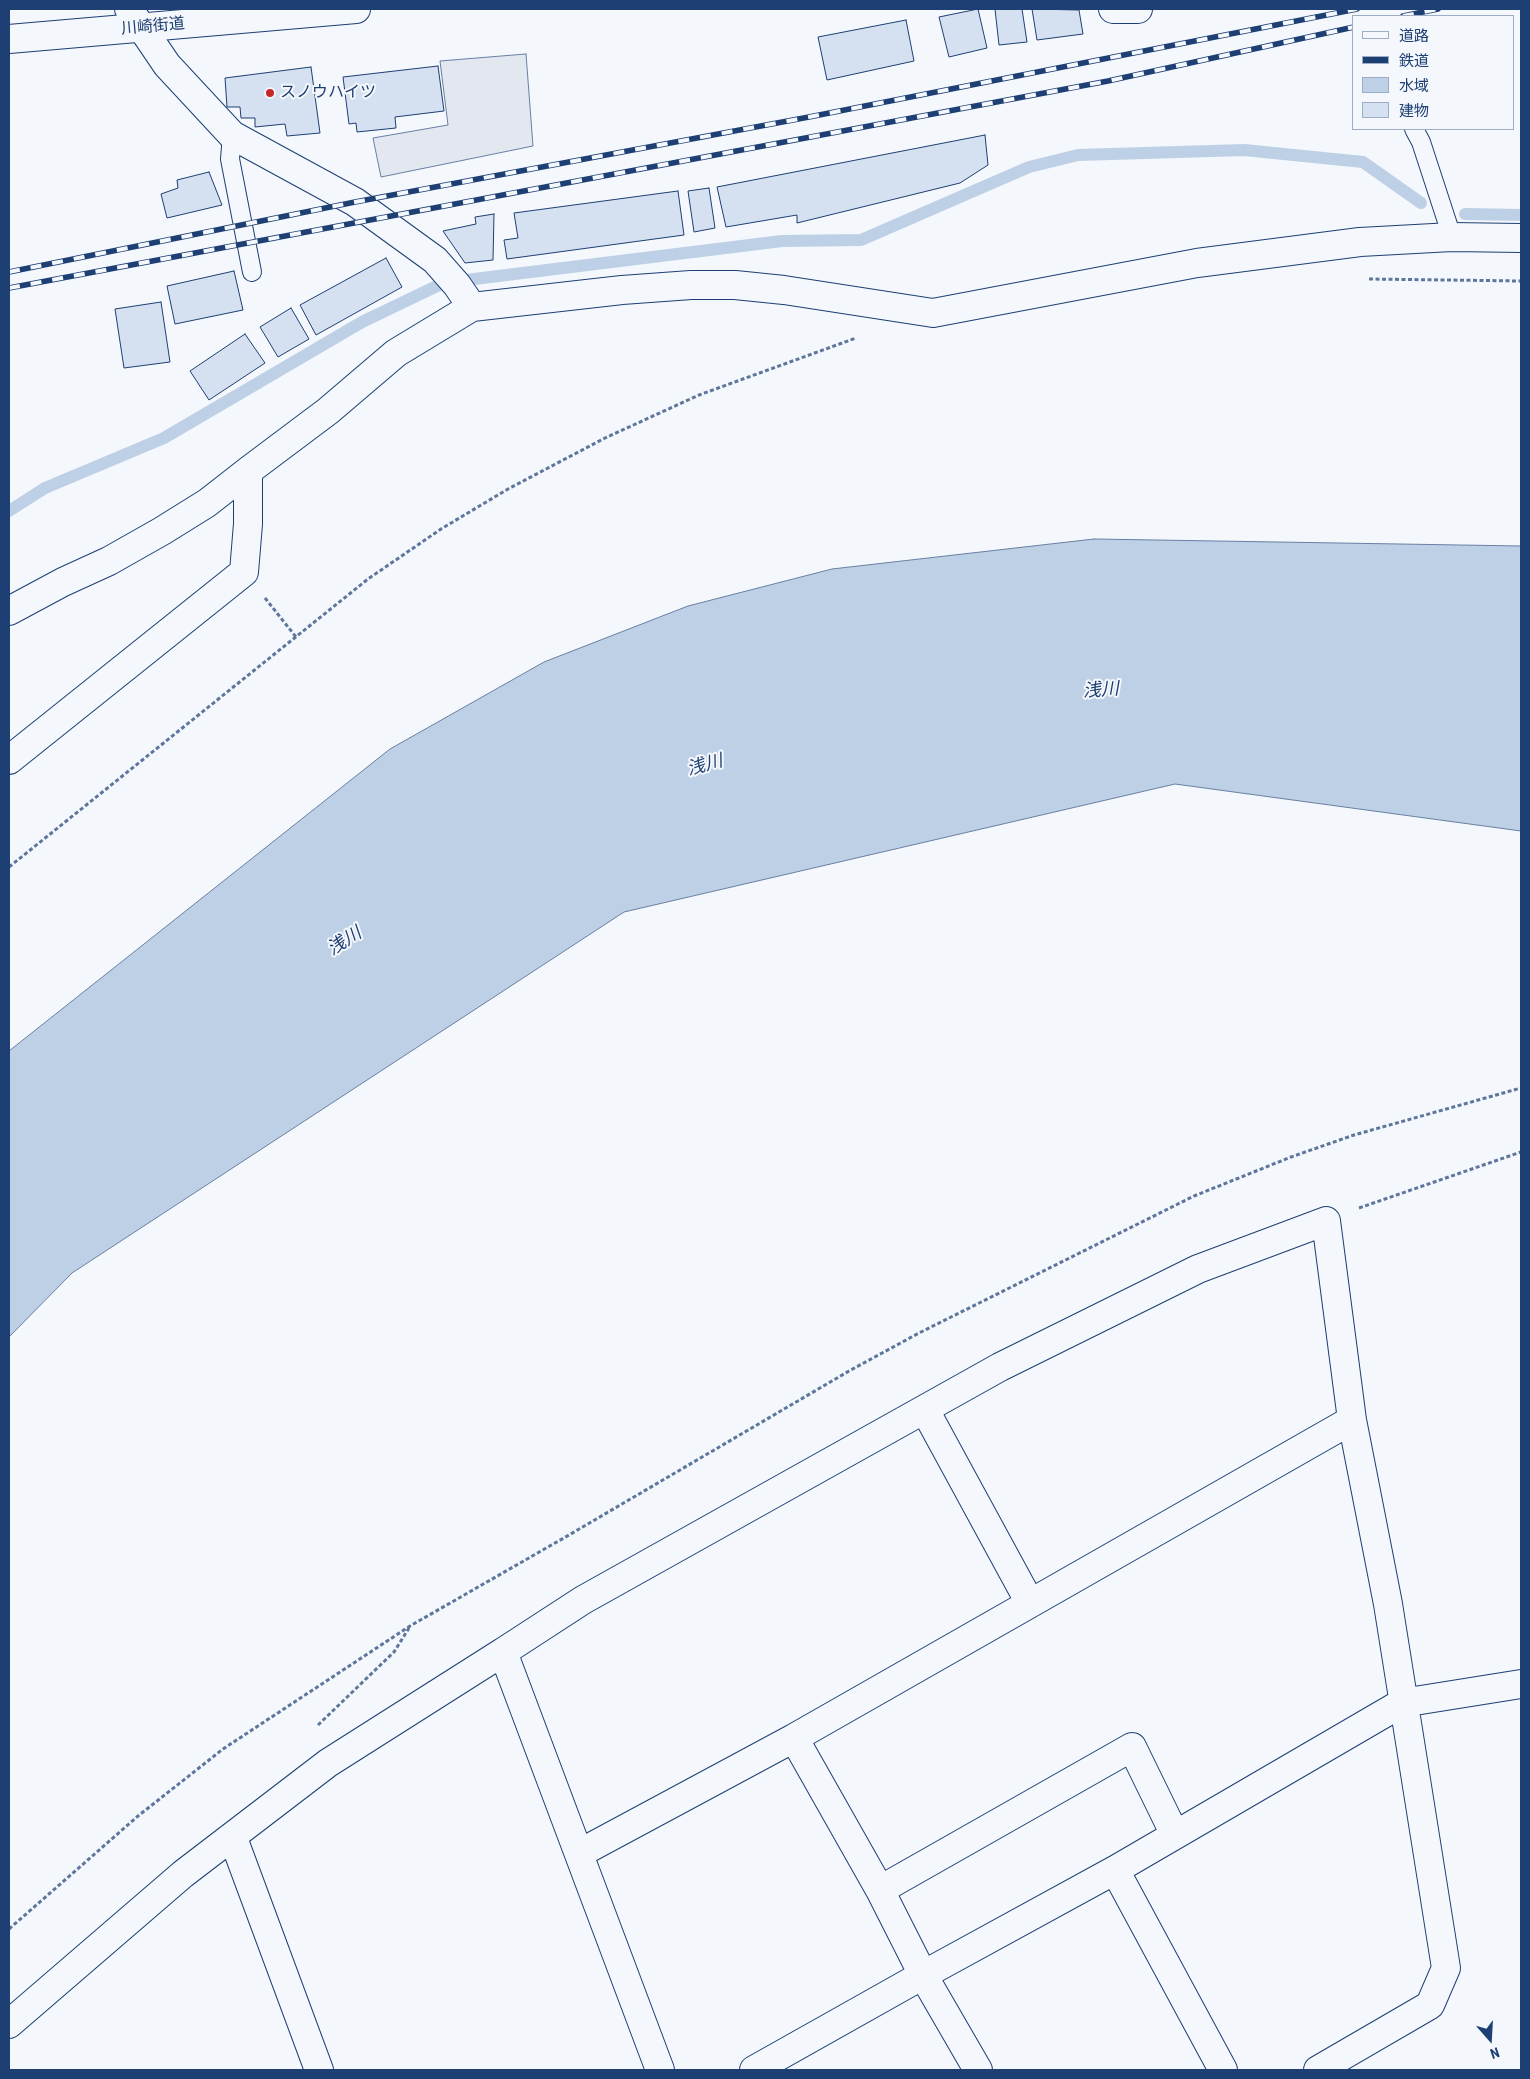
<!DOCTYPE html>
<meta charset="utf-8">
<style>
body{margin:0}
#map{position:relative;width:1530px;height:2079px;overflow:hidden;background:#f4f7fb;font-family:"Roboto Condensed","Noto Sans JP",sans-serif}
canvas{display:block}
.frame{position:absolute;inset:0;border:10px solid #1d3f73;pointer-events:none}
.legend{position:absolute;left:1352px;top:15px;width:162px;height:115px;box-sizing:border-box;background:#f4f7fb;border:1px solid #9eadc5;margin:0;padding:6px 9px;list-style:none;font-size:15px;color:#1d3f73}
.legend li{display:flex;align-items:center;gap:10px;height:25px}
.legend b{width:25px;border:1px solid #9eadc5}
.north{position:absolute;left:1465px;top:2014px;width:50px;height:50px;-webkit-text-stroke:4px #f4f7fb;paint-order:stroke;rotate:161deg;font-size:14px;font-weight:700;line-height:20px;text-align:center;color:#1d3f73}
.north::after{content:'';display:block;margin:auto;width:18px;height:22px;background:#1d3f73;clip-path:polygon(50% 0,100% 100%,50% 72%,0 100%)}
</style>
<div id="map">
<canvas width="1530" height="2079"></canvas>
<div class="frame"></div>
<ul class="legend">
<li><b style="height:6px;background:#f4f7fb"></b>道路</li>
<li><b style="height:6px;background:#1d3f73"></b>鉄道</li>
<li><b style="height:14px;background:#bed0e5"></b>水域</li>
<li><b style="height:14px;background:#d5e0f0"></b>建物</li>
</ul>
<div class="north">N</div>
</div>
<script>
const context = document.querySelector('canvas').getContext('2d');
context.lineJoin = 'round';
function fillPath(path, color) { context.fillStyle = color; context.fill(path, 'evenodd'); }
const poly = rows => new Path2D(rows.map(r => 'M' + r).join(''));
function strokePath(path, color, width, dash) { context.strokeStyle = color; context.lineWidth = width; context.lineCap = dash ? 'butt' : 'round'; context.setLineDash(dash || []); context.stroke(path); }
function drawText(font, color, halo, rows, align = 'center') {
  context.font = font + ' "Roboto Condensed","Noto Sans JP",sans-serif'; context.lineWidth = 4; context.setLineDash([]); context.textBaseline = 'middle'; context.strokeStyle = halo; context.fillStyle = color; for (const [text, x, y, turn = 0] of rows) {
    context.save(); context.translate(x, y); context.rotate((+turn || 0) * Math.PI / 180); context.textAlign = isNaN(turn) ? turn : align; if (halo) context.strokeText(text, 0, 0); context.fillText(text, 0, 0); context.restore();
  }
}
const parking = poly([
 [526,54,533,146,381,177,373,138,448,125,440,61,526,54]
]);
const water = poly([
 [1094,539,1521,546,1521,831,1175,784,624,912,72,1273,9,1337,9,1051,390,749,544,662,688,606,832,569,1094,539]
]);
const stream = poly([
 [1465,214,1521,215],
 [466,280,782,241,861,240,1029,167,1078,155,1244,150,1363,162,1421,203],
 [9,511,45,488,164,438,362,322,439,285]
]);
const building = poly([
 [978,9,987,48,949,57,939,17,978,9],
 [995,9,1022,9,1027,42,999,45,995,9],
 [1032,9,1079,10,1083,34,1037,40,1032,9],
 [906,20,914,61,827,80,818,37,906,20],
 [438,66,444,111,395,117,396,128,357,132,356,123,349,124,343,77,438,66],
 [311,67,320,133,287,136,285,124,255,127,255,118,241,118,240,107,227,107,225,78,311,67],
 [985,135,988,165,960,183,797,223,797,215,726,227,717,187,985,135],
 [209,172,222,205,167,218,161,194,178,188,177,180,209,172],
 [709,188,715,228,694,232,688,191,709,188],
 [678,191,684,235,507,259,504,240,518,238,514,213,678,191],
 [494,214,493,260,465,263,443,231,476,224,475,217,494,214],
 [386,258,402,287,316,335,300,305,386,258],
 [234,271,243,310,175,324,167,286,234,271],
 [161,302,170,362,124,368,115,309,161,302],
 [291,308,309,339,278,357,260,327,291,308],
 [245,334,265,363,209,400,190,371,245,334]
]);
const path = poly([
 [1369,279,1521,281],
 [265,598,296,637],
 [9,867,368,579,441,529,508,489,605,438,699,395,856,338],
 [1359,1208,1521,1152],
 [318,1725,394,1652,409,1628],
 [9,1929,138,1816,223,1749,410,1626,569,1535,849,1371,919,1333,1194,1196,1291,1157,1354,1135,1521,1088]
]);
const service = poly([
 [1414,129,1421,142,1452,237],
 [232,135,230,159,252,272]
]);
const pedestrian = poly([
 [1113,9,1138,9]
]);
const minor = poly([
 [129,9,167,65,232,135,355,202,435,260,457,285,472,307],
 [9,611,63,582,109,561,162,531,207,503,248,471],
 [9,760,244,572,248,524,248,471,328,411,396,353,472,307,622,290,691,285,735,285,784,290,933,313,1197,263,1360,242,1452,237,1521,238],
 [925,1410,1030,1603],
 [503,1652,583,1600,1000,1367,1198,1269,1326,1221,1352,1420,1388,1604,1446,1968,1430,2005,1318,2070],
 [794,1738,880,1890,923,1975,978,2070],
 [233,1838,319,2070],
 [580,1853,794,1738,1352,1420],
 [1115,1870,1223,2070],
 [880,1890,1132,1747,1175,1835],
 [9,2024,183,1874,328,1763,503,1652,660,2070],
 [754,2070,923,1975,1115,1870,1402,1703,1521,1684]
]);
const primary = poly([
 [9,39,356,9]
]);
const rail = poly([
 [1403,16,1438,9],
 [9,272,355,202,809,117,1357,9],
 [9,288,1108,81,1354,27]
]);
const markers = [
 [270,93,5,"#c62828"]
];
const streetNames = [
 ["川崎街道",153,27,-5]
];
const poiNames = [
 ["スノウハイツ",280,93]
];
const waterNames = [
 ["浅川",1101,691,-4],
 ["浅川",705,766,-15],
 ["浅川",345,942,-33]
];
fillPath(parking, '#e3e8f0');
strokePath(parking, '#687fa3', 1);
fillPath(water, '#bed0e5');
strokePath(water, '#687fa3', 1);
strokePath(stream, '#bed0e5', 12);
fillPath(building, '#d5e0f0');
strokePath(building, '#1d3f73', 1);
strokePath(service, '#1d3f73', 20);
strokePath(pedestrian, '#1d3f73', 30);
strokePath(minor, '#1d3f73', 30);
strokePath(primary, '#1d3f73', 30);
strokePath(path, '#5e769c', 3, [4, 2.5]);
strokePath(service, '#f4f7fb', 18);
strokePath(pedestrian, '#f4f7fb', 28);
strokePath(minor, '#f4f7fb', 28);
strokePath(primary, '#f4f7fb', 28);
strokePath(rail, '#1d3f73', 5.5);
strokePath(rail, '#f4f7fb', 4, [11]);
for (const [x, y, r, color] of markers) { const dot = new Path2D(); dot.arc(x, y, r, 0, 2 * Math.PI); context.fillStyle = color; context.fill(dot); strokePath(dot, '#f4f7fb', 2); }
drawText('16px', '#1d3f73', '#f4f7fb', streetNames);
drawText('16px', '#1d3f73', '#f4f7fb', poiNames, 'left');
drawText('italic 18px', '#1d3f73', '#f4f7fb', waterNames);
</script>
